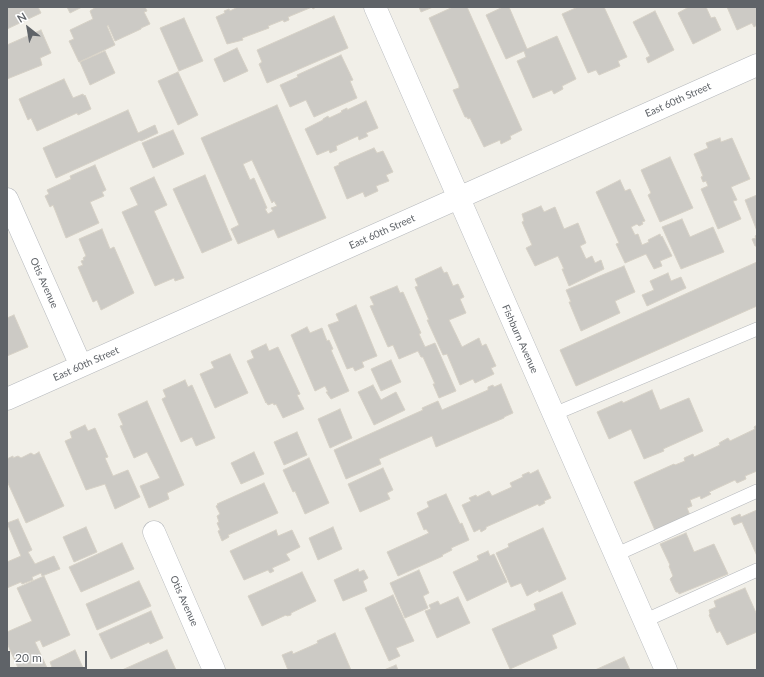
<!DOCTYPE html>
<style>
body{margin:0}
#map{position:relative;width:764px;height:677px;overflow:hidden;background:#f1efe8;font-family:Lato,sans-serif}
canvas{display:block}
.frame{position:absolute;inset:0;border:8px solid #5f6368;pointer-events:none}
.north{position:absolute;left:8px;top:8px;width:40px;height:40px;-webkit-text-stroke:3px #fff;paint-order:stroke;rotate:329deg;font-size:11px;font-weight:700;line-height:16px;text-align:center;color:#5f6368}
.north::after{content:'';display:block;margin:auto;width:14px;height:18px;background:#5f6368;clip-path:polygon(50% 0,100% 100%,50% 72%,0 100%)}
.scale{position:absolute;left:8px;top:651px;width:79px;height:18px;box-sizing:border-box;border:2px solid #5f6368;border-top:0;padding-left:5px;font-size:12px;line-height:14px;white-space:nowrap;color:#5f6368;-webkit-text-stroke:3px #fff;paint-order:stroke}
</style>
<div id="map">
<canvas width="764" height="677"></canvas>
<div class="frame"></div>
<div class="north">N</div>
<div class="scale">20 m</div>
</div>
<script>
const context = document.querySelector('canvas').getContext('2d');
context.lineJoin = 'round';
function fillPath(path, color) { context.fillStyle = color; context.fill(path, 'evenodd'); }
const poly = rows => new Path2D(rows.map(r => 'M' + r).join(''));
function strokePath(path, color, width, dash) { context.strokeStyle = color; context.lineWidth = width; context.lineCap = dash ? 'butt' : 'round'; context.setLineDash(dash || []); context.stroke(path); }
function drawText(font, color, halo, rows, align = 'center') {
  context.font = font + ' Lato,sans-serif'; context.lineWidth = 3; context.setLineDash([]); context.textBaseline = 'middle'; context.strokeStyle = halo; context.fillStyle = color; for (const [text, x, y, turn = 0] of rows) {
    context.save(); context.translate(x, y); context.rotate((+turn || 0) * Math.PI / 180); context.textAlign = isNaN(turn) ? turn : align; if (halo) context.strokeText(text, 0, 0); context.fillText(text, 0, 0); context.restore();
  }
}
const building = poly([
 [7,7,38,7,41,13,7,29,7,7],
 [67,7,82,7,70,13,67,7],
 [96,7,145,7,147,11,144,12,150,24,141,28,141,29,115,41,108,25,107,26,115,45,79,62,69,41,74,39,70,30,93,19,90,11,96,7],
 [238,7,316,7,313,9,312,7,288,17,289,20,284,22,283,20,268,26,269,28,242,38,243,40,227,44,216,17,225,13,224,11,229,9,230,11,238,7],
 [419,7,433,7,421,12,419,7],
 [453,7,467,7,522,130,510,136,511,139,501,144,500,140,484,147,470,118,468,119,467,117,465,117,453,90,459,88,459,85,429,18,453,7],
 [503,7,509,7,527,49,557,36,576,79,562,86,563,89,554,94,552,90,533,98,517,61,526,57,524,51,506,59,486,15,503,7],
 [578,7,604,7,627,57,618,61,620,66,599,75,596,70,588,73,562,14,578,7],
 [689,7,706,7,711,18,715,17,721,30,693,44,678,13,689,7],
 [727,7,757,7,757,25,754,27,752,23,737,30,727,7],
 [655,11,674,50,648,63,646,58,650,56,633,22,655,11],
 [334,16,348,48,267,83,259,64,262,62,257,50,334,16],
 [184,18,203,61,179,71,160,28,184,18],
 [41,30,51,53,40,58,42,65,7,79,7,45,41,30],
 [237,48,248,71,224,82,214,59,237,48],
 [105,51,115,73,90,85,80,62,105,51],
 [341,55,353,80,350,81,357,98,314,117,306,100,290,107,280,85,298,77,297,75,341,55],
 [178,72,198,115,178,125,158,81,178,72],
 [64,79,73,98,83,94,84,96,85,95,91,109,78,115,77,113,37,131,31,118,28,120,19,99,64,79],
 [366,101,378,128,366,133,368,136,359,140,358,136,336,146,337,150,330,153,329,150,317,155,305,129,323,120,323,119,328,116,329,118,342,112,341,111,347,108,347,110,366,101],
 [277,105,326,218,278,238,274,229,238,244,231,229,239,225,201,138,277,105],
 [252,160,272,203,274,201,277,206,271,208,273,211,268,214,265,209,267,208,254,178,250,180,243,164,252,160],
 [128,110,138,133,155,125,158,133,141,141,140,140,56,178,43,148,128,110],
 [173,130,184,154,153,168,142,143,173,130],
 [720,138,721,142,732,138,750,179,731,187,737,200,733,201,741,219,718,229,701,189,708,186,706,181,703,182,701,177,703,176,694,154,708,148,706,143,720,138],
 [374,148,377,153,383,151,393,172,386,175,389,181,376,186,378,191,365,197,363,192,347,199,334,167,339,165,339,163,374,148],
 [670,157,693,208,660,222,648,195,651,193,641,170,670,157],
 [95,165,106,190,102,192,104,196,90,202,99,223,66,238,53,205,50,207,45,196,49,194,47,190,71,179,70,176,95,165],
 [205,175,232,240,202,253,173,189,205,175],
 [154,177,167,205,154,211,184,278,175,281,174,278,155,286,122,212,138,205,130,188,154,177],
 [620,180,625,191,630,189,645,221,642,222,643,224,639,226,637,224,631,227,635,235,638,234,642,245,649,242,648,240,660,234,661,237,662,236,672,256,660,261,662,266,654,269,646,254,625,263,616,244,619,243,596,192,620,180],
 [757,195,757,231,745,200,757,195],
 [541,206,544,212,555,207,564,229,578,223,586,243,580,246,586,259,592,256,595,263,601,260,604,269,569,286,562,269,564,269,558,256,535,266,526,248,532,245,522,222,524,221,522,214,541,206],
 [682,219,690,237,713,227,724,252,681,269,662,227,682,219],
 [102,229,110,249,114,247,134,293,101,310,97,300,93,302,78,267,83,265,81,261,84,260,83,258,86,256,79,239,102,229],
 [757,235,757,246,755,246,752,239,756,238,755,236,757,235],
 [757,262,757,306,576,386,560,350,757,262],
 [624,266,635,292,615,301,620,313,581,331,569,302,571,302,566,290,624,266],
 [441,267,444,273,447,272,453,286,458,284,464,297,460,299,466,313,449,320,462,347,479,338,482,346,486,344,496,366,491,368,494,374,475,383,473,379,460,385,447,354,443,355,427,320,429,320,415,287,418,286,415,279,441,267],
 [668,273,671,281,681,277,686,288,647,306,642,295,654,290,650,281,668,273],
 [397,286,400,293,403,292,421,333,419,334,425,347,435,343,456,391,439,398,433,384,435,384,423,357,421,357,418,351,399,359,393,345,388,347,370,306,374,305,370,297,397,286],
 [356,305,377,356,362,362,364,367,355,371,353,367,347,369,328,325,339,321,336,314,356,305],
 [14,315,28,347,7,356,7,318,14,315],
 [307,327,310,333,322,328,327,341,329,340,333,349,331,350,349,391,331,399,326,392,328,392,325,386,315,391,291,335,307,327],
 [266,344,269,351,278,347,300,394,297,395,304,409,283,418,276,404,274,405,273,403,268,405,266,402,266,403,247,361,254,358,251,351,266,344],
 [230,354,248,393,215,408,200,374,214,368,211,362,230,354],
 [391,360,401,382,381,391,371,369,391,360],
 [185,380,188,387,192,385,215,438,196,446,192,437,181,442,162,399,166,397,163,390,185,380],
 [501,384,513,413,504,417,504,418,436,447,432,436,379,459,381,464,346,479,334,450,423,410,422,408,438,401,442,410,488,390,488,387,493,385,494,387,501,384],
 [373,385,381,400,396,392,405,410,374,425,358,392,373,385],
 [652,390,660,410,689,398,703,431,663,449,664,451,644,459,631,429,609,439,597,412,622,401,623,403,652,390],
 [147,401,184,485,167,493,169,499,149,508,140,486,160,478,147,452,134,458,120,426,123,425,118,414,147,401],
 [340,409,352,438,330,448,318,419,340,409],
 [85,425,88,431,95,428,108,457,105,458,113,476,128,470,140,497,115,509,105,484,86,490,65,441,72,438,70,432,85,425],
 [757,425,757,471,745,476,746,479,737,483,735,480,709,492,711,494,701,499,700,496,690,500,692,506,687,508,692,520,657,535,634,482,674,464,675,465,685,461,684,458,693,454,694,457,720,445,719,443,728,438,730,441,755,429,754,427,757,425],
 [297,432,307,455,284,465,274,442,297,432],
 [39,452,64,506,26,523,7,481,7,459,13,456,13,458,18,456,21,458,31,453,34,455,39,452],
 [254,452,264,474,241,484,231,463,254,452],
 [309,458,329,503,305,514,295,491,293,492,283,470,309,458],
 [383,468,393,490,387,493,390,499,360,512,348,484,383,468],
 [538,470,551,498,544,501,545,503,539,506,538,504,486,527,486,529,481,532,480,529,474,532,462,505,471,501,469,498,476,495,477,497,489,491,492,496,512,487,510,483,523,477,522,475,529,472,530,474,538,470],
 [264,483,278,513,228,535,229,537,222,541,218,531,220,530,217,523,219,522,217,516,220,514,216,506,218,505,217,504,264,483],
 [446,494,460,524,462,523,469,540,451,548,452,550,442,555,443,556,398,576,387,552,429,533,426,529,424,530,417,513,429,507,427,502,446,494],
 [757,510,757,556,742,522,734,525,731,518,740,514,741,517,757,510],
 [18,519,32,550,28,552,35,564,54,556,60,569,42,576,41,573,32,577,33,580,22,584,21,582,7,588,7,562,21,556,7,523,18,519],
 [86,527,97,552,74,562,63,537,86,527],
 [333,527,342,549,318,560,309,538,333,527],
 [543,528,566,579,539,592,538,590,527,596,521,583,511,587,496,553,509,547,508,544,543,528],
 [276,530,278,536,292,530,300,547,286,554,290,560,272,568,274,571,270,573,268,570,244,580,230,551,276,530],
 [686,533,694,552,714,544,728,574,679,594,678,592,676,592,670,579,673,576,669,566,670,565,660,544,686,533],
 [122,543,134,569,81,592,69,567,122,543],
 [488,551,490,556,494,554,507,582,467,601,453,572,479,560,477,556,488,551],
 [358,569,359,572,364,570,368,578,363,581,367,591,343,601,334,580,358,569],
 [419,570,429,593,423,596,428,608,405,618,390,583,419,570],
 [302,572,316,601,291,613,291,615,287,616,286,615,262,626,248,596,302,572],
 [44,576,70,635,43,647,40,640,35,642,48,670,19,670,7,643,7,632,32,621,17,588,44,576],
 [139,581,151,606,97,630,86,604,139,581],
 [745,588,757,615,757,632,727,645,720,631,717,633,709,615,710,614,709,610,716,607,714,601,745,588],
 [562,592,576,624,552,635,557,648,510,669,492,629,536,610,534,604,562,592],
 [393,595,414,641,396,648,400,656,389,661,365,608,393,595],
 [458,597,470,623,437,638,425,611,431,609,429,605,438,601,440,605,458,597],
 [151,611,163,638,150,644,149,642,111,659,99,634,151,611],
 [335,633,351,670,288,670,282,655,292,651,293,654,318,643,317,641,335,633],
 [75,650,84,670,53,670,50,662,75,650],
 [167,650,176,670,122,670,167,650],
 [624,657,630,670,595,670,624,657],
 [396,665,398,670,384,670,396,665]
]);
const lane = poly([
 [554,414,757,329],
 [615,555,757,491],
 [644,621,757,570]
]);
const street = poly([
 [375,7,666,670],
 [7,199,81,366],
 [7,399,757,65],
 [154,532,214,670]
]);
const streetNames = [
 ["East 60th Street",678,100,-24],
 ["East 60th Street",382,232,-24],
 ["Otis Avenue",44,283,66],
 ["Fishburn Avenue",520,339,66],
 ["East 60th Street",86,364,-24],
 ["Otis Avenue",184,601,66]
];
fillPath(building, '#cccac5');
strokePath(building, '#d6d1c6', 1);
strokePath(lane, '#b5b8bc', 14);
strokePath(street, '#b5b8bc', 23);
strokePath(lane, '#fff', 13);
strokePath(street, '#fff', 22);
drawText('10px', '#5f6368', '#fff', streetNames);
</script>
